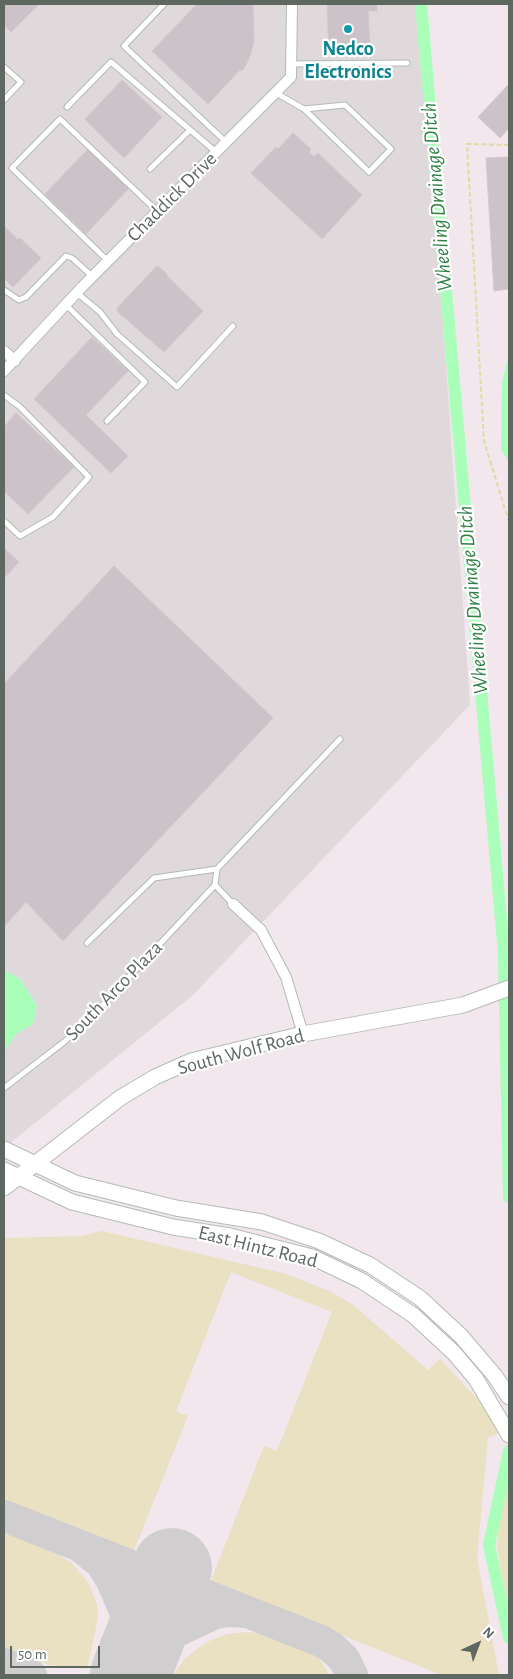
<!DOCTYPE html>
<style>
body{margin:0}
#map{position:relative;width:513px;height:1679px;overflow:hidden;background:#f1e7ec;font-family:"Alegreya Sans",sans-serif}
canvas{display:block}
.frame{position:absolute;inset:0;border:5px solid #5e6861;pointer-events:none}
.north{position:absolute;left:453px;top:1619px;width:50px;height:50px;-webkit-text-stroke:4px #fff;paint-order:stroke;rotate:43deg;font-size:14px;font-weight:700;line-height:20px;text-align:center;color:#5e6861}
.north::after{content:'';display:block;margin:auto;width:18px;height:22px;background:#5e6861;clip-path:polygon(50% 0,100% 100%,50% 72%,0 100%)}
.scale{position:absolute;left:10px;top:1646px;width:90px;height:22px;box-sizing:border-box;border:2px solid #5e6861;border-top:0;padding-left:6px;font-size:15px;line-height:18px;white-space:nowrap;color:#5e6861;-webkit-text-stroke:4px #fff;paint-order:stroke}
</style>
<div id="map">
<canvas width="513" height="1679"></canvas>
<div class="frame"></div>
<div class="north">N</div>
<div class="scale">50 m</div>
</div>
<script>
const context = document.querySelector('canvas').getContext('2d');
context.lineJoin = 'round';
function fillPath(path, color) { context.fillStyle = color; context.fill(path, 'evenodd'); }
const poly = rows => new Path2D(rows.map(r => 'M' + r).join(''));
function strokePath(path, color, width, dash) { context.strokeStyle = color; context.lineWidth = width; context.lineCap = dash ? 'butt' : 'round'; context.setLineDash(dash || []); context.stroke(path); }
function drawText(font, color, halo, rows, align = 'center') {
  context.font = font + ' "Alegreya Sans",sans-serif'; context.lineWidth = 4.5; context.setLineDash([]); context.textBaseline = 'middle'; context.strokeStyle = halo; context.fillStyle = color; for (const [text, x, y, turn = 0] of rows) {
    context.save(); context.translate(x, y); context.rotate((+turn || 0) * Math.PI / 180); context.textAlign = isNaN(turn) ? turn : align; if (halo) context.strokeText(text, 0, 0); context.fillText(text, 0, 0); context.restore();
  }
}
const industrial = poly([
 [4,4,418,4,425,68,470,705,192,996,4,1148]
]);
const green = poly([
 [102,1231,286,1274,329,1291,352,1304,428,1370,440,1359,479,1401,499,1433,488,1438,477,1558,499,1675,442,1675,210,1583,264,1446,277,1451,332,1312,231,1272,176,1411,188,1416,133,1553,4,1501,4,1238,82,1236],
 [509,1476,509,1613,497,1547,501,1502],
 [13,1534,49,1549,73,1564,89,1584,97,1605,98,1618,87,1669,49,1665,4,1647,4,1535],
 [248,1632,269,1635,306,1650,318,1657,330,1675,173,1675,185,1659,197,1649,211,1640,228,1634]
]);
const water = poly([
 [508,357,509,357,509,462,501,450,502,383],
 [8,972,21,980,37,1006,33,1024,16,1034,4,1052,4,973]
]);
const canal = poly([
 [421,4,504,954,509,1197],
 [509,1451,489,1545,509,1638]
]);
const taxiway = poly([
 [4,1516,321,1641,331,1647,344,1659,352,1675],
 [85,1550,101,1563,112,1581,141,1648,215,1613,229,1611,245,1612],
 [4,1664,31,1675]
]);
const runway = poly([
 [130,1675,172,1568]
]);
const building = poly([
 [4,4,39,4,11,32,4,25,4,4],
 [197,4,253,5,254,41,251,53,246,65,242,71,240,70,208,104,152,51,197,4],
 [327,4,377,4,377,11,368,11,370,46,363,53,329,54,327,4],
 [122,80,162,117,124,158,85,119,122,80],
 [509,84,509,128,500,138,478,117,509,84],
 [293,133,311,149,309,152,314,157,318,153,362,195,322,239,251,173,276,147,278,149,293,133],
 [89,148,130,187,86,234,45,194,89,148],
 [509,157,509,289,494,291,486,158,509,157],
 [4,226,18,240,20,238,41,258,13,287,4,278,4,226],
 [156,267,159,267,167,274,167,276,203,311,164,352,118,312,117,308,156,267],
 [92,337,128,371,86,415,128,456,111,473,34,399,92,337],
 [16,413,74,467,28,514,4,491,4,427,16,413],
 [4,548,19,562,4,578,4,548],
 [114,566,273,718,63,941,26,902,4,927,4,684,114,566]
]);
const path = poly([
 [509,145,467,144,484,441,509,522]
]);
const service = poly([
 [164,4,124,46,226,142],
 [292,64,407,63],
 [4,67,21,82,4,100],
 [276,93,304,109,369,172,391,149,345,105,304,109],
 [67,107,111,62,216,152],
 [150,169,190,130],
 [108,261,12,168,60,119,157,211],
 [4,290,19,300,26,297,66,256,72,258,92,276],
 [77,293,100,312,117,334,177,387,233,326],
 [66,305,145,382,107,421],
 [4,395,20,407,89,477,53,517,20,536,4,521],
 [233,904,215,885,217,869,340,739],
 [87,943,154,878,217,869],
 [4,1088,64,1042,100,1008,215,885]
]);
const minor = poly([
 [4,351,15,361],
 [4,371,82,287,291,77,292,4],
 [233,904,261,930,286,977,303,1034]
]);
const secondary = poly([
 [4,1149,75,1183,176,1208,262,1222,319,1241,370,1265,420,1298,461,1336,495,1376,509,1397],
 [4,1170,72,1202,173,1227,230,1236,312,1257,362,1281,413,1315,454,1353,476,1379,509,1435],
 [4,1188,120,1098,155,1077,191,1061,303,1034,463,1005,509,988]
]);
const markers = [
 [348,29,5,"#0f9aa8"]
];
const cultureNames = [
 ["Nedco",348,49],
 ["Electronics",348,72]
];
const streetNames = [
 ["Chaddick Drive",172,197,-45],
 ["South Arco Plaza",114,991,-46],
 ["South Wolf Road",241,1052,-15],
 ["East Hintz Road",258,1247,14]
];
const waterNames = [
 ["Wheeling Drainage Ditch",437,197,-95],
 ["Wheeling Drainage Ditch",473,600,-95]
];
fillPath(industrial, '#e0d9dc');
fillPath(green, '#eae0c2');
fillPath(water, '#a9ffb9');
strokePath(canal, '#a9ffb9', 12);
strokePath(taxiway, '#d1cecf', 32);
strokePath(runway, '#d1cecf', 80);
fillPath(building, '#ccc3c9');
strokePath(building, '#d6c5cf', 1);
strokePath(service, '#b2bab5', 7);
strokePath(minor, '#b2bab5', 12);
strokePath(secondary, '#b3bcb6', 17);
strokePath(path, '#dcdca5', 2, [5, 2.5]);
strokePath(service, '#fff', 5);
strokePath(minor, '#fff', 10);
strokePath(secondary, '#fff', 15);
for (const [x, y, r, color] of markers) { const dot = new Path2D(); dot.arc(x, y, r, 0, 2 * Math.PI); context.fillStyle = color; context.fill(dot); strokePath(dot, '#fff', 2); }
drawText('bold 20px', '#0d838f', '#fff', cultureNames);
drawText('20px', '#5e6861', '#fff', streetNames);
drawText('italic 21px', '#2f8145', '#fff', waterNames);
</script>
